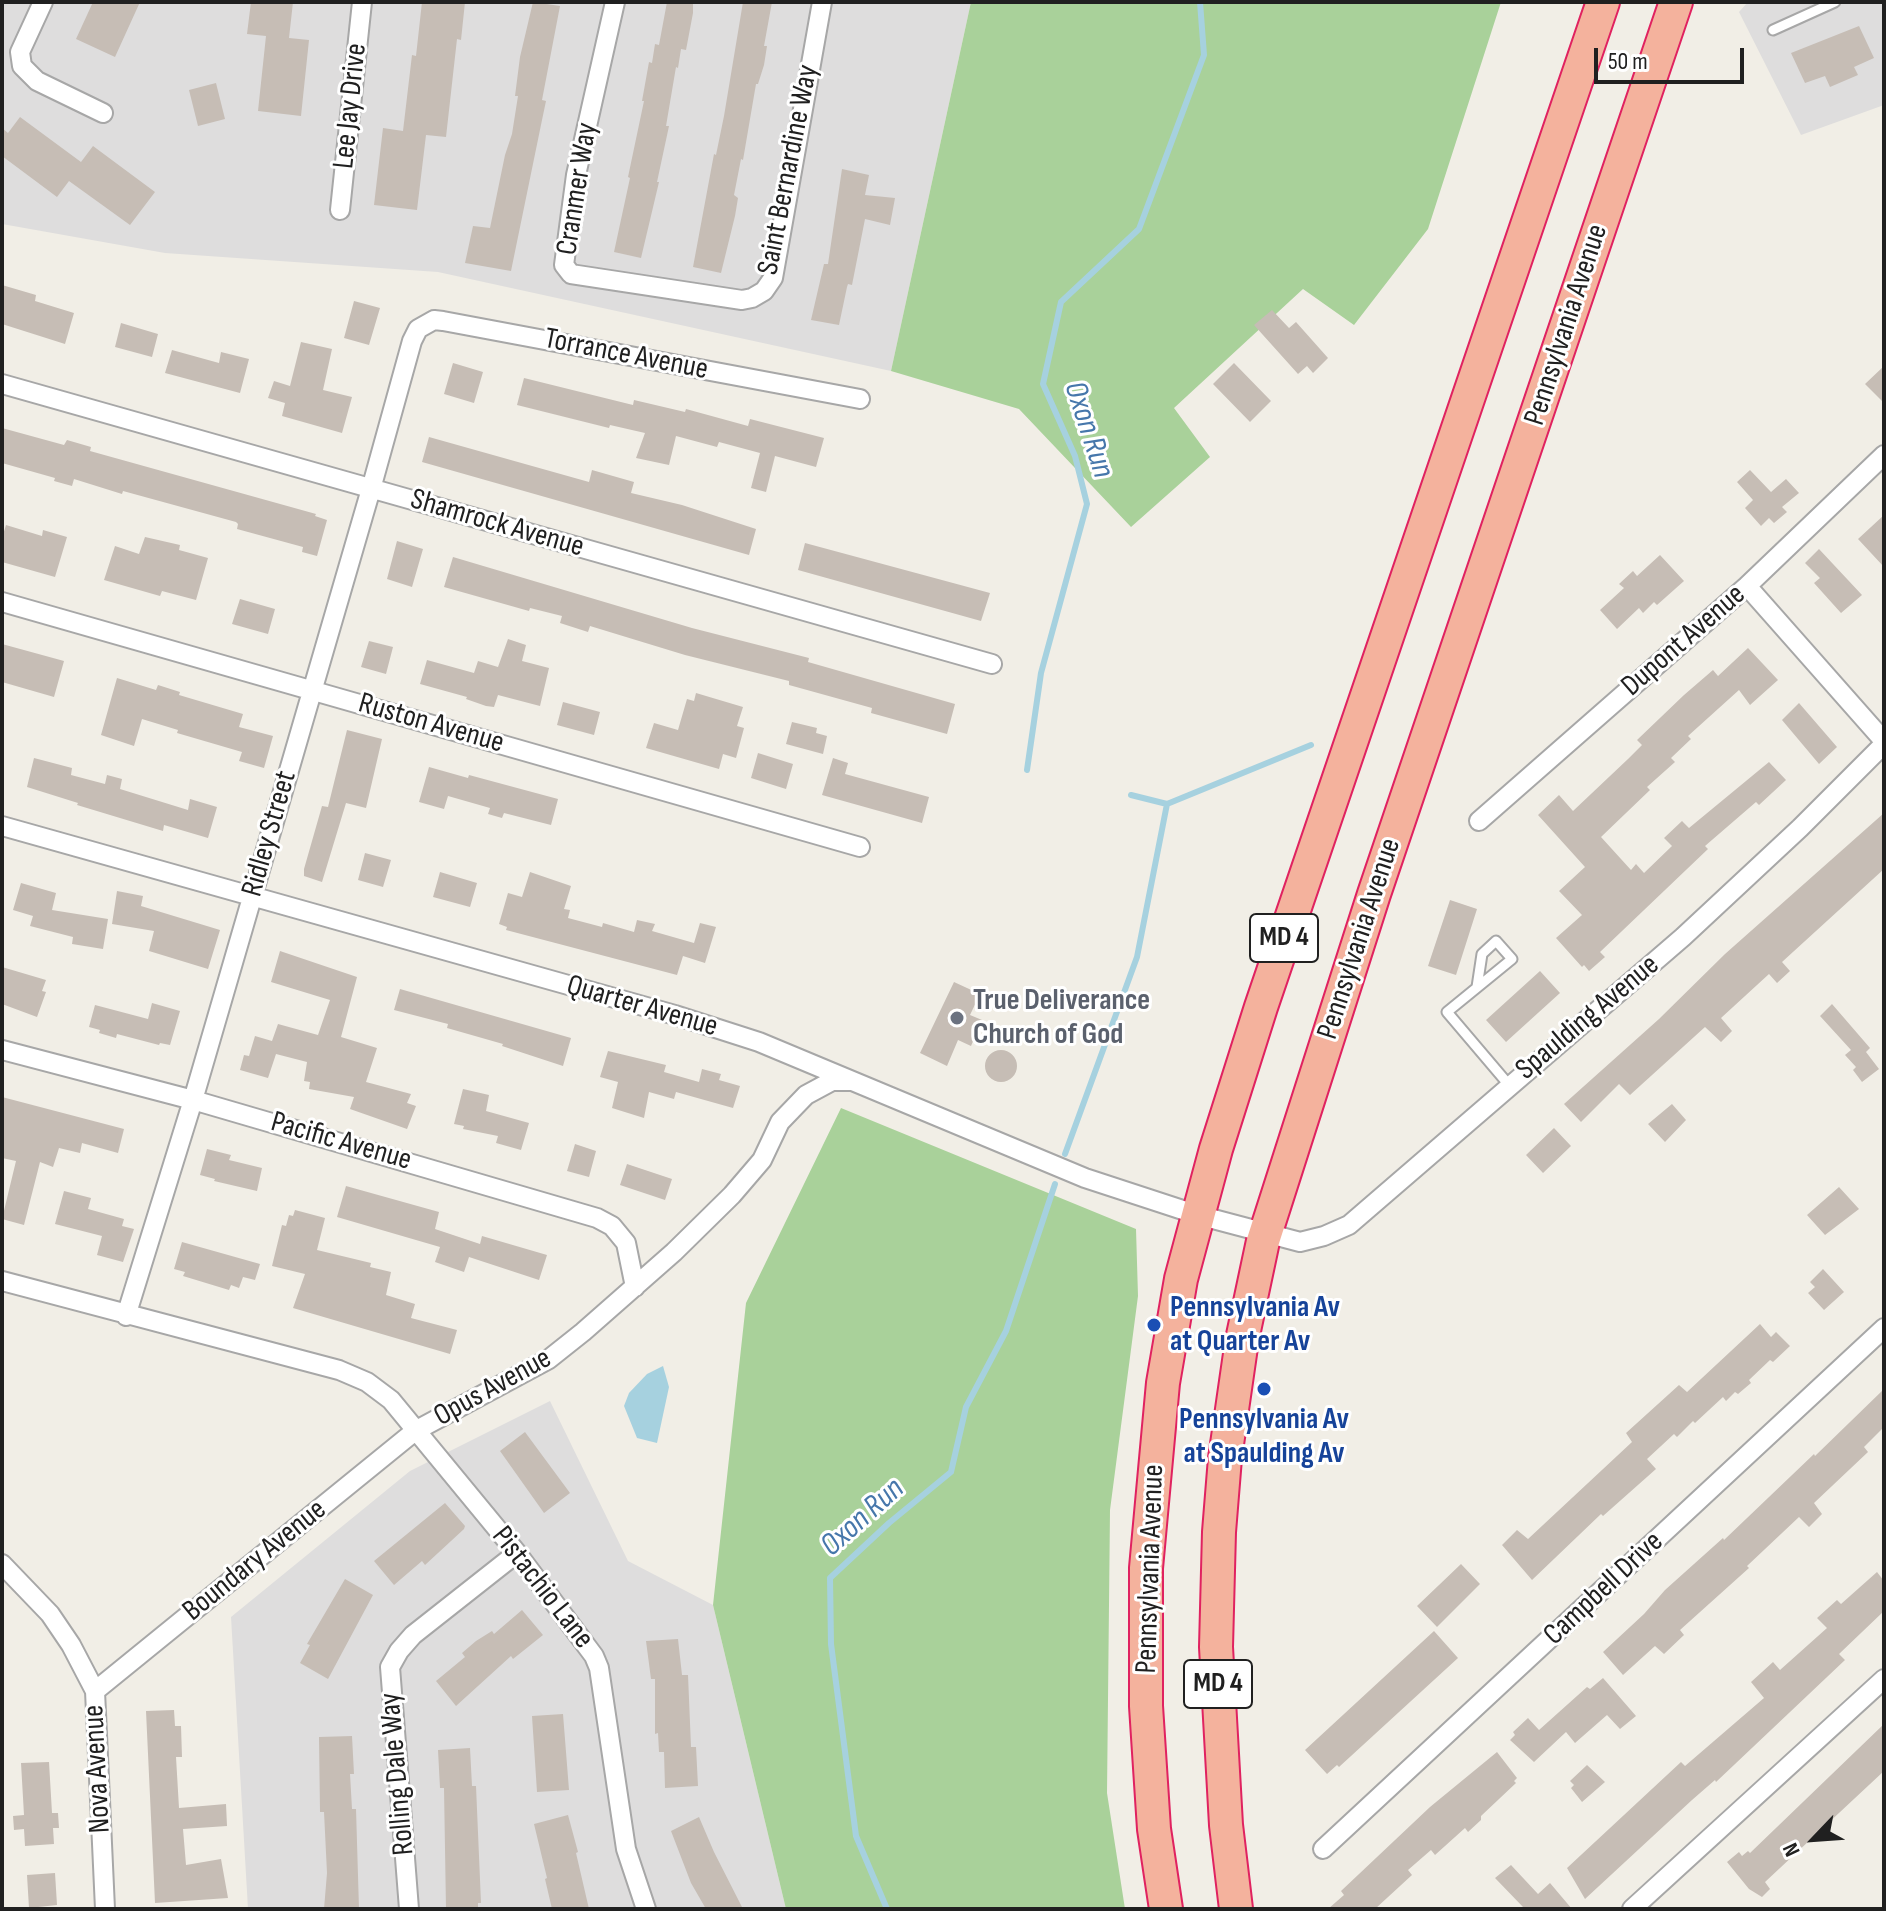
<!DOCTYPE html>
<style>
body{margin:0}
#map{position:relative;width:1886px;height:1911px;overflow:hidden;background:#f1eee6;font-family:"Sofia Sans Condensed",sans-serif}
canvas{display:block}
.frame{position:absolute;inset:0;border:4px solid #202020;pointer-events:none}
.north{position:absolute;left:1774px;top:1799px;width:80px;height:80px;-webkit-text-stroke:6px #fff;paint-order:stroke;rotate:245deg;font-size:22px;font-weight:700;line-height:32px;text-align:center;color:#202020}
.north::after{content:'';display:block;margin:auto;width:28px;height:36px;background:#202020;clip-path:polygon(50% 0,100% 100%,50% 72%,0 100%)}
.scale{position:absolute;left:1594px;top:48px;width:150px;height:36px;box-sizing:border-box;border:4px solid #202020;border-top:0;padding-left:10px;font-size:24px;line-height:28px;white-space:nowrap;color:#202020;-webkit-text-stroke:6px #fff;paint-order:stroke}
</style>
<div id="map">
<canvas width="1886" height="1911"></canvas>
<div class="frame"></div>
<div class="north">N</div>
<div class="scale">50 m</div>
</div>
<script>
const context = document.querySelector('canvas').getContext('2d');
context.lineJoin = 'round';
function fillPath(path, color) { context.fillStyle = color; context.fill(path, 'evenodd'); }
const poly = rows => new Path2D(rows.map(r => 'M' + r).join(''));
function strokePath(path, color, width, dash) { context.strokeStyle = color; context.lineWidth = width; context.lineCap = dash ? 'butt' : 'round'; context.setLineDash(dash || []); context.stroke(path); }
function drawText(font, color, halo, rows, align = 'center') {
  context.font = font + ' "Sofia Sans Condensed",sans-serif'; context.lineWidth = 6; context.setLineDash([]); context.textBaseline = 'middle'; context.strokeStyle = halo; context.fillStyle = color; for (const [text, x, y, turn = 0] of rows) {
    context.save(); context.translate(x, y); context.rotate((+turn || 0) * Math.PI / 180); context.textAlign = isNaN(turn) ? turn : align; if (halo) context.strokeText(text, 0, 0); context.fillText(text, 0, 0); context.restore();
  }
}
const residential = poly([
 [2,2,971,2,891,371,438,272,165,253,2,224],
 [1748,2,1884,2,1884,105,1801,135,1739,12],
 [550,1401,628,1561,713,1605,786,1909,248,1909,231,1617,410,1471]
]);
const forest = poly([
 [971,2,1501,2,1428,229,1354,325,1303,289,1174,408,1210,457,1131,527,1019,409,891,371],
 [841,1108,1136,1229,1138,1296,1110,1510,1107,1793,1125,1909,786,1909,713,1605,746,1303]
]);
const water = poly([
 [663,1366,669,1387,657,1443,637,1438,624,1406,629,1393,647,1374]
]);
const stream = poly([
 [1027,770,1041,673,1087,504,1075,456,1043,384,1061,302,1139,229,1204,55,1200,2],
 [1131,795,1167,804],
 [1065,1154,1137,957,1167,804,1311,745],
 [887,1909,856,1836,831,1644,830,1578,889,1523,951,1472,966,1407,1006,1331,1055,1184]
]);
const building = poly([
 [93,2,140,2,115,57,76,39],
 [251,2,293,2,289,38,309,40,301,116,258,111,266,36,247,34],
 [422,2,465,2,461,40,457,39,446,137,426,135,417,210,374,205,383,128,403,131,412,55,416,56],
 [533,2,560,6,542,100,546,101,542,120,511,271,465,263,473,226,490,228,505,155,512,134,518,96,515,96,520,57],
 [667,2,693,2,693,13,686,50,681,49,678,68,676,67,666,126,669,126,657,182,659,182,641,258,614,252,630,178,628,177,644,101,642,101,649,62,652,63,655,44,659,45],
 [743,2,772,2,764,46,767,46,764,65,758,84,756,84,743,160,741,159,734,195,738,198,735,216,721,273,693,267,714,154,716,155,724,116],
 [1859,26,1874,58,1854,67,1858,75,1830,87,1825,76,1805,83,1791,53],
 [216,83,225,119,198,126,189,90],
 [20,117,81,162,93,146,155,192,130,225,69,181,57,197,2,156,2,128,8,133],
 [842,169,869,175,865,195,895,198,890,225,865,219,852,285,848,284,847,287,839,325,811,320,824,264,828,264],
 [2,285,36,295,35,301,74,313,65,344,2,324],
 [354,301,380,308,369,345,344,338],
 [1272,310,1289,328,1296,322,1328,358,1313,373,1307,366,1298,374,1254,325],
 [121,323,158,334,152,357,115,347],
 [301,342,332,349,323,390,352,397,342,433,282,416,285,403,268,398,274,381,290,386],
 [172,350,219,363,221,352,249,359,240,393,165,373],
 [453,363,483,372,474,403,444,394],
 [1234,363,1271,401,1250,422,1213,384],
 [1884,366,1884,403,1865,384],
 [524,378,633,405,634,400,685,412,686,409,748,426,750,419,824,438,816,467,775,456,766,492,751,488,760,453,719,442,717,447,676,436,669,465,636,458,645,433,610,425,609,428,517,405],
 [2,428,64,445,67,440,91,447,90,451,316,514,315,516,327,520,317,556,302,552,303,547,237,529,238,524,236,522,123,491,122,494,74,479,72,486,54,481,55,478,2,463],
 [429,437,589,482,592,470,634,482,631,493,682,505,756,529,749,555,422,462],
 [1750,470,1771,492,1786,479,1799,493,1782,507,1787,512,1774,523,1769,518,1761,526,1745,508,1753,500,1737,482],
 [1884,515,1884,567,1858,539],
 [6,525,42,536,43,530,67,537,55,577,2,562,2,538],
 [145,537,180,545,179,550,208,558,196,600,162,591,160,596,104,580,115,546,139,554],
 [397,541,423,549,412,587,387,579],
 [805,543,990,593,981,621,798,570],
 [1819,549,1862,595,1841,613,1814,583,1820,578,1805,563],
 [1660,555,1684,581,1657,605,1654,602,1643,613,1639,608,1617,629,1600,610,1624,588,1619,584,1633,571,1637,576],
 [453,557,692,628,809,658,808,662,955,704,947,734,871,713,872,708,789,685,789,681,685,655,590,626,588,632,560,623,562,616,530,608,529,611,444,587],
 [240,599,275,609,268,634,232,624],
 [508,639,526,645,522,661,549,668,540,706,498,695,494,707,486,706,466,699,467,697,420,684,427,660,474,673,478,661,498,667],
 [369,641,393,647,386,674,361,667],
 [2,644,64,661,54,697,2,682],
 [1748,648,1778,680,1750,705,1739,690,1688,736,1691,739,1671,758,1675,762,1647,787,1650,790,1601,837,1631,870,1636,864,1644,873,1672,846,1664,838,1682,821,1689,828,1769,762,1786,780,1759,805,1756,802,1705,846,1708,849,1600,952,1605,957,1589,971,1584,965,1582,967,1556,938,1582,915,1559,891,1585,867,1538,815,1559,795,1573,811,1628,759,1642,745,1637,740,1684,695,1713,670,1718,676],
 [117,678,156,690,158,685,180,692,179,695,243,714,239,727,273,736,264,768,239,761,242,752,177,733,178,730,142,719,134,746,101,735],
 [696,693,743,707,737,726,744,728,736,758,723,754,719,769,646,748,654,723,678,730,687,699,694,701],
 [563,702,600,712,594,735,557,725],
 [1799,703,1837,747,1819,764,1782,720],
 [792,722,817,728,816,733,827,736,823,754,786,744],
 [347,730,382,739,366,808,346,803,322,882,304,876,304,869,322,806,328,807],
 [758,753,793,764,786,789,751,778],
 [34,758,72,768,71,775,105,784,107,775,122,779,120,789,188,810,190,799,217,807,208,838,164,825,163,831,77,805,78,803,27,787],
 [833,758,848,763,845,774,929,797,922,823,822,795],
 [429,767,468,778,469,775,558,799,551,825,504,813,502,818,488,814,490,808,448,796,444,809,419,802],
 [1884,813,1884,869,1782,962,1790,971,1777,983,1769,974,1721,1018,1732,1031,1721,1042,1705,1027,1630,1095,1619,1084,1581,1122,1564,1104,1659,1019,1725,954],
 [365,853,391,860,383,887,358,880],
 [440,872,477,883,470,907,433,897],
 [530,872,571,886,564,909,570,910,568,918,602,927,603,923,634,932,637,920,655,924,652,931,694,943,700,923,716,927,705,963,683,956,677,975,506,930,507,927,499,924,508,893,522,897],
 [21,883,56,893,52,910,108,919,103,949,72,944,73,937,30,926,33,916,13,910],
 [117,891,143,896,141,906,220,930,208,969,149,951,154,931,112,924],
 [1450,900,1477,909,1456,975,1428,966],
 [280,951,357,977,341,1037,377,1048,366,1082,411,1094,407,1103,416,1106,407,1129,350,1109,354,1097,309,1089,310,1082,304,1081,307,1062,276,1054,268,1078,240,1070,244,1055,249,1056,255,1036,272,1041,278,1024,318,1035,330,1000,271,982],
 [2,967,46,980,42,991,46,992,37,1017,2,1004],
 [1540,971,1560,993,1506,1042,1486,1020],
 [954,982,980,994,970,1015,982,1020,971,1046,958,1040,947,1066,920,1053],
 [400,989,571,1038,563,1066,502,1046,503,1044,447,1028,448,1024,394,1010],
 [152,1003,180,1011,170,1045,160,1043,159,1045,117,1034,116,1038,99,1033,100,1030,89,1027,95,1005,148,1019],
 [1832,1004,1870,1048,1866,1052,1879,1069,1862,1082,1853,1070,1856,1067,1845,1055,1851,1050,1820,1016],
 '985 1066a16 16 0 1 1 32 0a16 16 0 1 1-32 0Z',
 [608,1051,666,1065,664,1072,699,1082,702,1069,721,1074,719,1080,740,1086,733,1108,676,1092,674,1099,649,1092,644,1118,612,1108,618,1082,600,1077],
 [463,1089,489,1095,486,1111,529,1123,521,1150,496,1143,498,1136,463,1129,464,1126,454,1124],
 [2,1097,124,1129,118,1153,82,1143,80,1153,59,1148,53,1167,40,1162,24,1225,2,1219,16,1161,2,1158],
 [1672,1104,1686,1120,1665,1142,1648,1124],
 [1554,1128,1571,1146,1543,1173,1526,1155],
 [575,1144,596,1151,589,1177,567,1171],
 [207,1149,231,1155,229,1160,262,1168,257,1191,214,1181,215,1179,200,1175],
 [627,1164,672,1179,665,1200,620,1185],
 [346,1186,439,1212,435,1229,480,1244,482,1236,547,1255,539,1280,469,1257,464,1272,435,1262,440,1247,337,1217],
 [1839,1187,1859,1209,1825,1235,1807,1215],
 [64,1191,91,1198,88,1209,124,1219,122,1226,134,1229,123,1262,97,1255,102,1236,55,1224],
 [295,1210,325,1218,317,1250,371,1263,370,1267,391,1272,386,1295,415,1304,411,1318,457,1330,450,1354,293,1308,305,1274,272,1266,282,1225,286,1226,289,1215,293,1216],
 [182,1242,260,1264,255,1280,243,1277,239,1288,231,1285,229,1290,183,1276,185,1272,174,1269],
 [1823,1269,1844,1292,1824,1310,1808,1293,1815,1287,1810,1282],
 [1760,1324,1771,1337,1776,1332,1790,1346,1773,1362,1770,1360,1749,1380,1751,1383,1738,1394,1735,1392,1726,1401,1723,1397,1695,1423,1693,1421,1677,1437,1674,1434,1647,1459,1656,1469,1603,1516,1601,1514,1532,1580,1502,1545,1517,1530,1528,1539,1632,1442,1626,1433,1679,1385,1687,1392],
 [1884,1389,1884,1427,1864,1447,1868,1452,1814,1503,1822,1514,1809,1527,1799,1517,1747,1566,1749,1568,1680,1630,1684,1635,1664,1654,1655,1646,1623,1675,1603,1652,1644,1614,1665,1590,1723,1538,1724,1540,1814,1454,1815,1456],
 [525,1432,570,1493,544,1513,500,1451],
 [445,1503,465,1526,464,1529,425,1565,422,1561,394,1585,374,1561],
 [1461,1564,1480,1584,1437,1627,1417,1606],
 [1877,1572,1884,1581,1884,1611,1839,1654,1845,1660,1716,1782,1715,1780,1692,1800,1585,1899,1567,1868,1681,1762,1685,1766,1764,1698,1751,1682,1773,1662,1780,1670,1827,1628,1817,1618,1837,1600,1841,1604],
 [345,1579,373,1595,328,1679,300,1663,310,1645,307,1644],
 [522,1610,543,1635,513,1659,511,1656,456,1706,436,1681,465,1657,462,1653,476,1641,492,1631,494,1634],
 [1434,1631,1458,1658,1339,1767,1337,1765,1327,1774,1305,1750],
 [678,1639,682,1675,688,1675,691,1747,696,1747,698,1786,665,1788,664,1752,659,1752,658,1733,655,1734,655,1679,651,1679,646,1641],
 [1603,1678,1636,1716,1620,1729,1607,1715,1575,1743,1566,1732,1534,1762,1510,1740,1515,1735,1513,1732,1528,1718,1539,1730,1587,1687,1590,1689],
 [174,1710,175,1726,181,1726,182,1757,176,1757,179,1808,226,1804,227,1826,183,1829,186,1865,221,1859,228,1898,155,1903,146,1711],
 [563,1714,569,1790,537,1792,532,1716],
 [1884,1724,1884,1771,1765,1882,1770,1889,1762,1897,1749,1889,1727,1862,1739,1852,1742,1856,1748,1851,1750,1853],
 [352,1736,354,1774,350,1774,352,1809,356,1809,359,1909,324,1909,327,1873,324,1812,320,1812,319,1737],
 [470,1748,472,1786,476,1786,481,1903,478,1903,478,1909,446,1909,444,1788,440,1788,438,1750],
 [1497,1752,1517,1778,1514,1781,1516,1783,1481,1816,1481,1820,1468,1832,1465,1828,1435,1855,1431,1850,1408,1870,1412,1875,1375,1909,1328,1909,1344,1895,1341,1891,1430,1807],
 [49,1762,52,1813,58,1813,59,1828,53,1828,54,1844,25,1846,24,1829,14,1830,13,1816,24,1815,21,1763],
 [1587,1765,1605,1782,1582,1802,1571,1788,1574,1785,1570,1781],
 [568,1815,578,1852,576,1853,589,1909,552,1909,545,1879,547,1878,534,1824],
 [699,1817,714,1852,743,1909,706,1909,691,1883,671,1831],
 [1511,1865,1538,1894,1550,1883,1572,1909,1520,1909,1523,1907,1495,1878],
 [55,1873,57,1905,29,1908,27,1875]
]);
const service = poly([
 [1773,30,1835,2],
 [1477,987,1482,954,1496,941,1512,959,1447,1012,1509,1085]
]);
const minor = poly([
 [43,2,20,52,22,66,37,81,103,113],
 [615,2,576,175,564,265,571,274,742,300,752,298,764,291,773,278,822,2],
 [340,210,362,2],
 [2,384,992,664],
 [1747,586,1884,741],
 [2,602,860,847],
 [1479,821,1747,586,1884,455],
 [2,826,675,1015,759,1042,1085,1178,1198,1215,1300,1242,1324,1236,1349,1225,1683,937,1800,828,1884,744],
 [2,1050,193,1100,597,1218,612,1226,626,1243,635,1287],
 [2,1281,339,1370,367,1382,391,1400,517,1553,594,1656,599,1668,626,1849,646,1909],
 [126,1316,193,1100,371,489,412,341,418,329,434,320,443,321,860,399],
 [2,1564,50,1614,71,1645,95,1691,105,1909],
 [95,1691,415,1431,549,1359,583,1332,674,1252,732,1195,762,1160,780,1122,806,1095,832,1081,852,1081],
 [1323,1849,1884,1328],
 [409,1909,390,1667,399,1651,413,1635,517,1553],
 [1632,1909,1884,1679]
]);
const trunk = poly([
 [1166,1909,1154,1829,1146,1706,1146,1568,1163,1383,1181,1279,1216,1149,1261,1007,1603,2],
 [1236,1909,1226,1825,1216,1647,1219,1532,1225,1458,1242,1340,1263,1241,1374,894,1676,2]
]);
const markers = [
 [957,1018,8,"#6b7280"],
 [1154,1325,8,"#1a4fb4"],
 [1264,1389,8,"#1a4fb4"]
];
const shields = [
 [1284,938,68],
 [1218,1684,68]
];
const shieldNames = [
 ["MD 4",1284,938],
 ["MD 4",1218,1684]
];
const streetNames = [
 ["Lee Jay Drive",351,106,-84],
 ["Saint Bernardine Way",789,170,-79],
 ["Cranmer Way",578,189,-81],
 ["Pennsylvania Avenue",1567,325,-72],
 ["Torrance Avenue",626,355,11],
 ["Shamrock Avenue",497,524,16],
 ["Dupont Avenue",1684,641,-41],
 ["Ruston Avenue",431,724,16],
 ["Ridley Street",270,834,-74],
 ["Pennsylvania Avenue",1360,939,-72],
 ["Quarter Avenue",642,1007,16],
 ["Spaulding Avenue",1588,1018,-40],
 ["Pacific Avenue",341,1142,16],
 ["Opus Avenue",493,1388,-29],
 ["Boundary Avenue",255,1561,-39],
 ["Pennsylvania Avenue",1151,1569,-88],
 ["Pistachio Lane",542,1588,52],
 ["Campbell Drive",1604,1589,-43],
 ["Nova Avenue",98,1769,-93],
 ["Rolling Dale Way",398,1774,-95]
];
const worshipNames = [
 ["True Deliverance",973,1001],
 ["Church of God",973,1035]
];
const transitNames = [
 ["Pennsylvania Av",1170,1308],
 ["at Quarter Av",1170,1342],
 ["Pennsylvania Av",1264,1420,"center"],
 ["at Spaulding Av",1264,1454,"center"]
];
const waterNames = [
 ["Oxon Run",1088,430,72],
 ["Oxon Run",863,1518,-42]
];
fillPath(residential, '#dedddd');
fillPath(forest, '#a9d19a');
fillPath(water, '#a6d1df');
strokePath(stream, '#a6d1df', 6);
fillPath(building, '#c6bdb5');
strokePath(service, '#a7a7a7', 13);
strokePath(minor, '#a7a7a7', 22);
strokePath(trunk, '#e02260', 36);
strokePath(service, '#fff', 9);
strokePath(minor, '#fff', 18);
strokePath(trunk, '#f4b29d', 32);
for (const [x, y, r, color] of markers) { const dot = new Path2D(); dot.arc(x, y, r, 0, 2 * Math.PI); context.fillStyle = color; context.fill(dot); strokePath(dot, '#fff', 3); }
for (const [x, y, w] of shields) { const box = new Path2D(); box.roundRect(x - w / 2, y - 24, w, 48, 6); context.fillStyle = '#fff'; context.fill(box); strokePath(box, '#202020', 2); }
drawText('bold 28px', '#202020', null, shieldNames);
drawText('30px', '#202020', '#fff', streetNames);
drawText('bold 30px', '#5b616d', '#fff', worshipNames, 'left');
drawText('bold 30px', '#164399', '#fff', transitNames, 'left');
drawText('italic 32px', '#4677ab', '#fff', waterNames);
</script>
